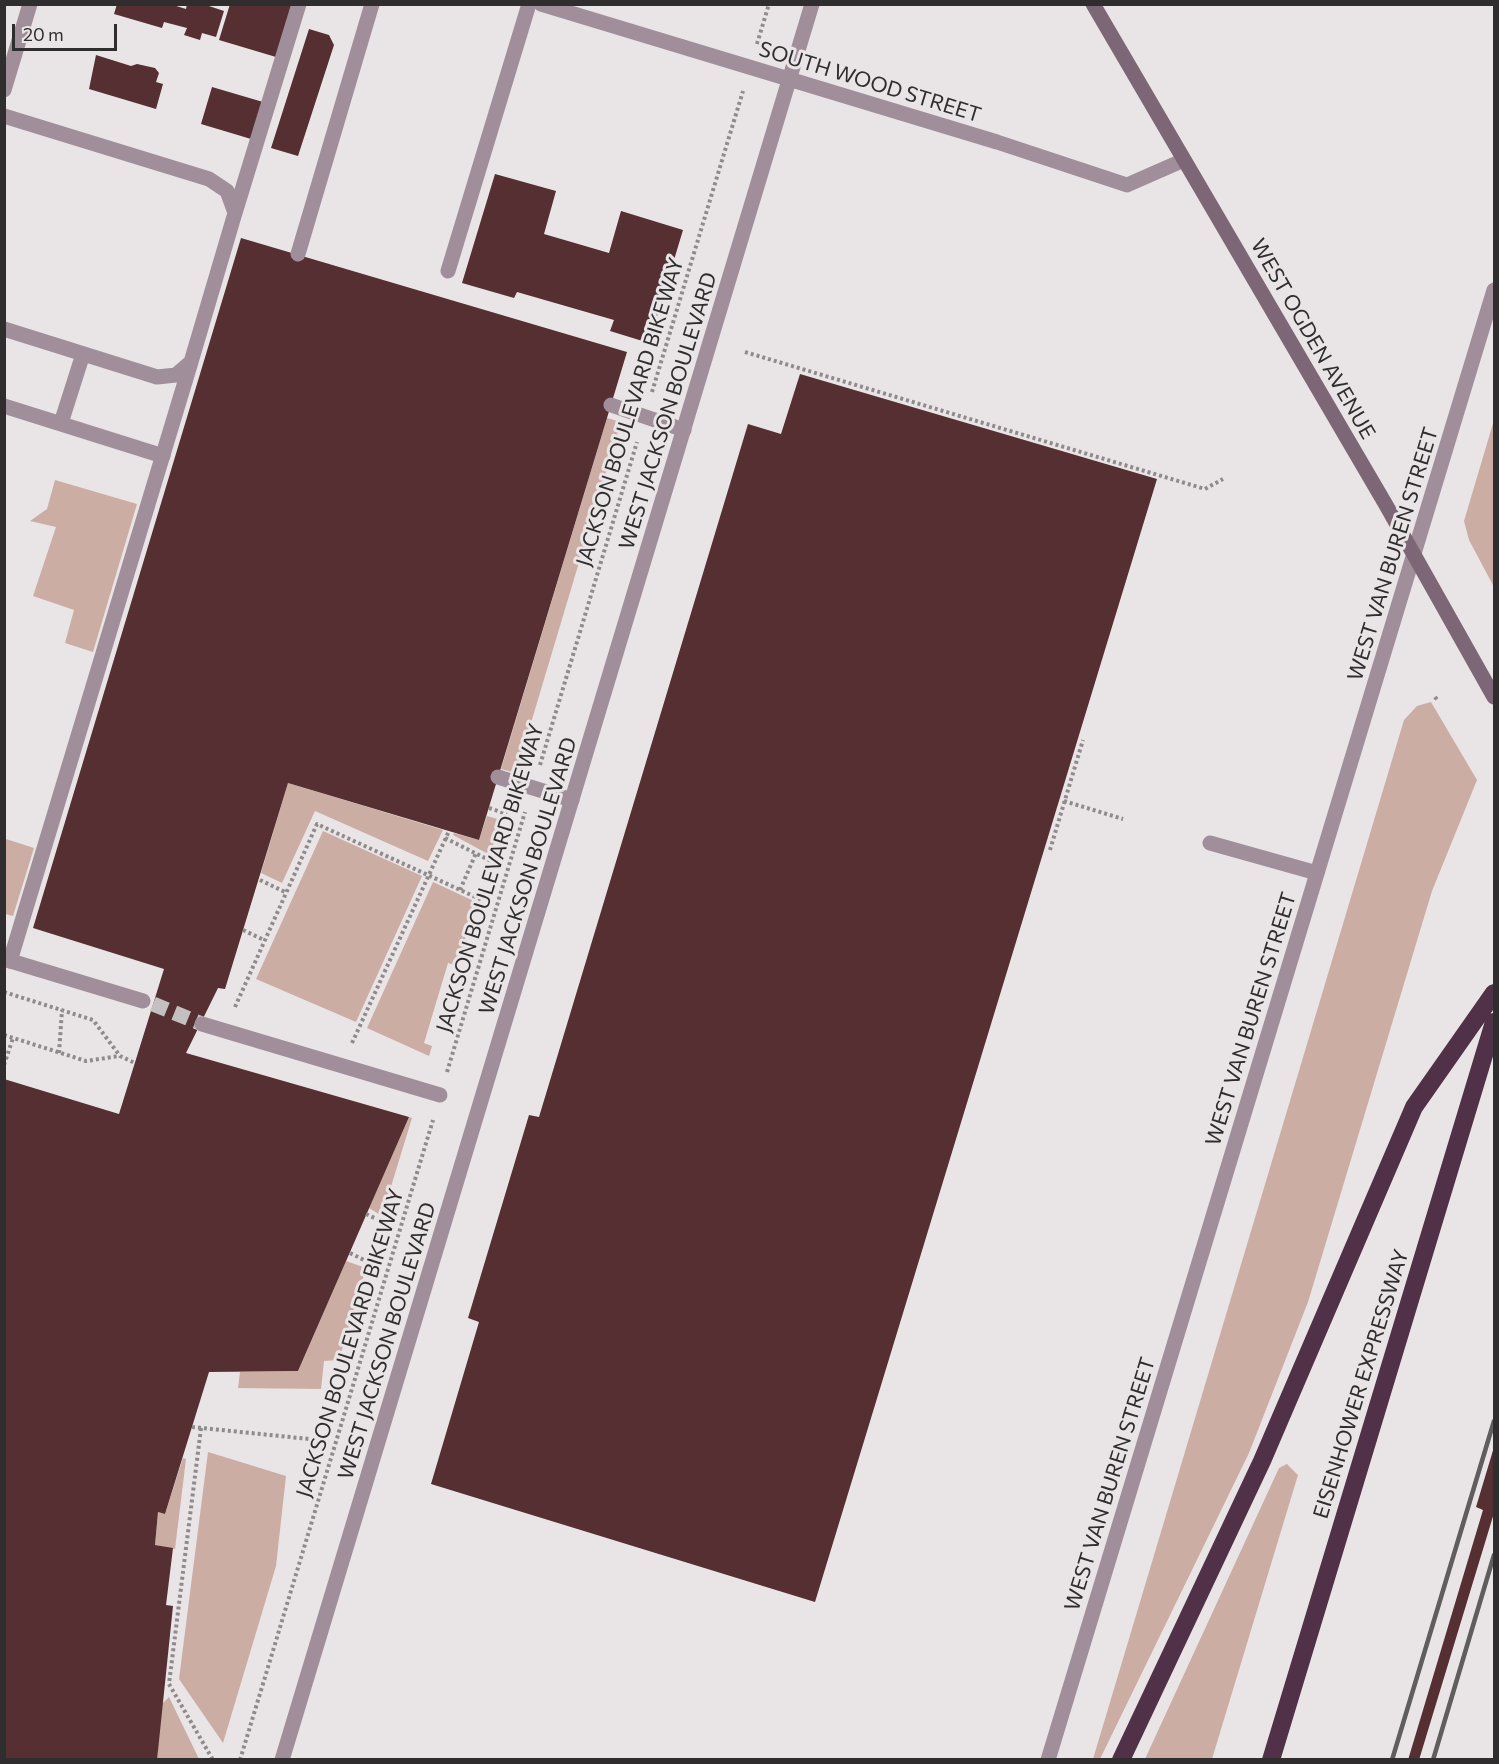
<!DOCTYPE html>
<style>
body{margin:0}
#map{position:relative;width:1499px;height:1764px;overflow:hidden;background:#e9e4e5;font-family:Commissioner,sans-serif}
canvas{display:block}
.frame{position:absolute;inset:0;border:6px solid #2f2d2e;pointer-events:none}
.scale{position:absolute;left:12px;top:24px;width:105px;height:27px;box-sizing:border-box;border:3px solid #2f2d2e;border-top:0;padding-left:8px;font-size:18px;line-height:21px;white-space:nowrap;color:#2f2d2e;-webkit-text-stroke:4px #e9e4e5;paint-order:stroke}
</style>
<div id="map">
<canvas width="1499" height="1764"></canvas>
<div class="frame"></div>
<div class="scale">20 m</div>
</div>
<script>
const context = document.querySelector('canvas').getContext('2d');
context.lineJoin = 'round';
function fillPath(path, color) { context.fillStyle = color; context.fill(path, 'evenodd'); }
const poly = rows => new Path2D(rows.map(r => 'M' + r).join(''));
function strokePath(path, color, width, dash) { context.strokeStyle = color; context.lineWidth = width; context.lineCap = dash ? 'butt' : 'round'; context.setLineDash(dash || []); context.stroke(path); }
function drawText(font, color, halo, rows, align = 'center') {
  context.font = font + ' Commissioner,sans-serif'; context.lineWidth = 6; context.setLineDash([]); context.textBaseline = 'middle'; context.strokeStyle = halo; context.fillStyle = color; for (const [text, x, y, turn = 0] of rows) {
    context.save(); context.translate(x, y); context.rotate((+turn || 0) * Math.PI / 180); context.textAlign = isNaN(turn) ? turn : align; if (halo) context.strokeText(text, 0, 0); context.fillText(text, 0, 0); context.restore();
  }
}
const green = poly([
 [607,418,621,422,516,773,501,769],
 [1494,420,1494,587,1469,540,1464,521],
 [55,480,137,504,93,652,65,643,74,610,33,596,56,527,30,521,47,509],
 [1431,702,1477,780,1432,891,1308,1302,1249,1453,1100,1759,1093,1759,1404,720,1417,706],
 [288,783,443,830,428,861,315,811,282,883,261,873],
 [487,816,501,820,490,855,453,835,454,833,479,840],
 [323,831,422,876,356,1022,256,979],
 [6,839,34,848,13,916,5,914],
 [433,882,476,902,457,966,448,963,424,1043,432,1046,429,1056,367,1028],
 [409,1117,412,1118,382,1216,369,1208],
 [346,1261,366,1268,339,1360,324,1361,321,1389,238,1388,240,1372,298,1371],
 [208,1452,286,1476,276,1566,223,1743,179,1679],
 [183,1458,186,1459,175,1549,155,1545,158,1512,165,1514],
 [1287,1464,1298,1475,1212,1759,1145,1759,1279,1468],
 [169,1697,199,1759,157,1760,161,1705]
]);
const building = poly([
 [117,4,170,4,186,9,187,4,203,4,224,11,216,37,202,33,200,40,184,35,187,28,164,22,162,28,114,14],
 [230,4,292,4,276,57,219,40],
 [309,29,329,35,334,45,298,156,271,148],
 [96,55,131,66,137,64,155,68,159,73,156,82,163,84,156,109,89,89],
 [212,87,263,102,251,139,201,124],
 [495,174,556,191,544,234,609,253,621,211,683,230,649,343,610,331,614,320,517,292,514,298,462,283],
 [241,238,627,352,479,840,288,783,225,989,218,988,186,1053,409,1117,298,1371,209,1372,165,1514,158,1512,155,1545,173,1548,166,1605,173,1606,157,1760,4,1760,4,1079,119,1114,164,969,33,928],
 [800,374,1157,479,815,1602,431,1484,479,1322,468,1318,529,1115,539,1117,748,424,781,434],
 [1494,1447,1494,1513,1419,1760,1408,1760,1483,1510,1476,1507]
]);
const pedestrianTunnel = poly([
 [153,1004,202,1024]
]);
const path = poly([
 [757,44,769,4],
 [745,352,1205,489,1223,479],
 [652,392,743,91],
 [1435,697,1438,701],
 [540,765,637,442],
 [1064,801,1123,819],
 [489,808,507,814],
 [445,838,493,862],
 [1050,850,1083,740],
 [260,880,285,892],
 [460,890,476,853],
 [243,930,264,940],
 [4,992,93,1020,120,1056,135,1063],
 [235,1007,317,824,482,900],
 [4,1035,86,1061,119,1056],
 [352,1043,449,831],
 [59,1053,62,1010],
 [4,1065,13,1038],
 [447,1072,525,812],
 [366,1214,385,1223],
 [350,1253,372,1264],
 [192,1427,319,1440],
 [201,1428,169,1684,213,1760],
 [240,1760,433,1120]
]);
const service = poly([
 [4,116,209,179,227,191,235,213,191,362,176,375,157,377,4,329],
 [235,213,299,4],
 [298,254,372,4],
 [448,271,529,4],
 [611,405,684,430],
 [61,423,83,354],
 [498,777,572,800],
 [1210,843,1317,873],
 [10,961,191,362]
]);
const pedestrian = poly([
 [202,1024,440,1095]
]);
const minor = poly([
 [541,4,997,142,1127,185,1184,160],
 [4,406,163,456],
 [4,959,143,1001]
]);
const tertiary = poly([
 [4,90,30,4],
 [282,1760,812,4],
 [1048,1760,1494,290]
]);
const secondary = poly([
 [1093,4,1386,505,1494,697]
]);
const motorway = poly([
 [1121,1760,1262,1461,1414,1107,1494,993],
 [1271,1760,1494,1022]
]);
const rail = poly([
 [1392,1760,1494,1421],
 [1433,1760,1494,1555]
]);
const streetNames = [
 ["SOUTH WOOD STREET",870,82,17],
 ["WEST OGDEN AVENUE",1313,339,60],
 ["WEST JACKSON BOULEVARD",668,411,-73],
 ["JACKSON BOULEVARD BIKEWAY",630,412,-73],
 ["WEST VAN BUREN STREET",1393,554,-73],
 ["WEST JACKSON BOULEVARD",528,876,-73],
 ["JACKSON BOULEVARD BIKEWAY",490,878,-73],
 ["WEST VAN BUREN STREET",1251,1019,-73],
 ["WEST JACKSON BOULEVARD",387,1341,-73],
 ["JACKSON BOULEVARD BIKEWAY",350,1343,-73],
 ["EISENHOWER EXPRESSWAY",1361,1384,-73],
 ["WEST VAN BUREN STREET",1110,1484,-73]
];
fillPath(green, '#ccada4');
fillPath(building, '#552f31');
strokePath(pedestrianTunnel, '#c4bfc0', 15, [15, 8]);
strokePath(path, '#8f8b8c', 4, [3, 3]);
strokePath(service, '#a08f9a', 15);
strokePath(pedestrian, '#a08f9a', 15);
strokePath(minor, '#a08f9a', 15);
strokePath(tertiary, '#a08f9a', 15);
strokePath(secondary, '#7d6676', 15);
strokePath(motorway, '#503147', 18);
strokePath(rail, '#5f5d5e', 4.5);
drawText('21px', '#2f2d2e', '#e9e4e5', streetNames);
</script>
